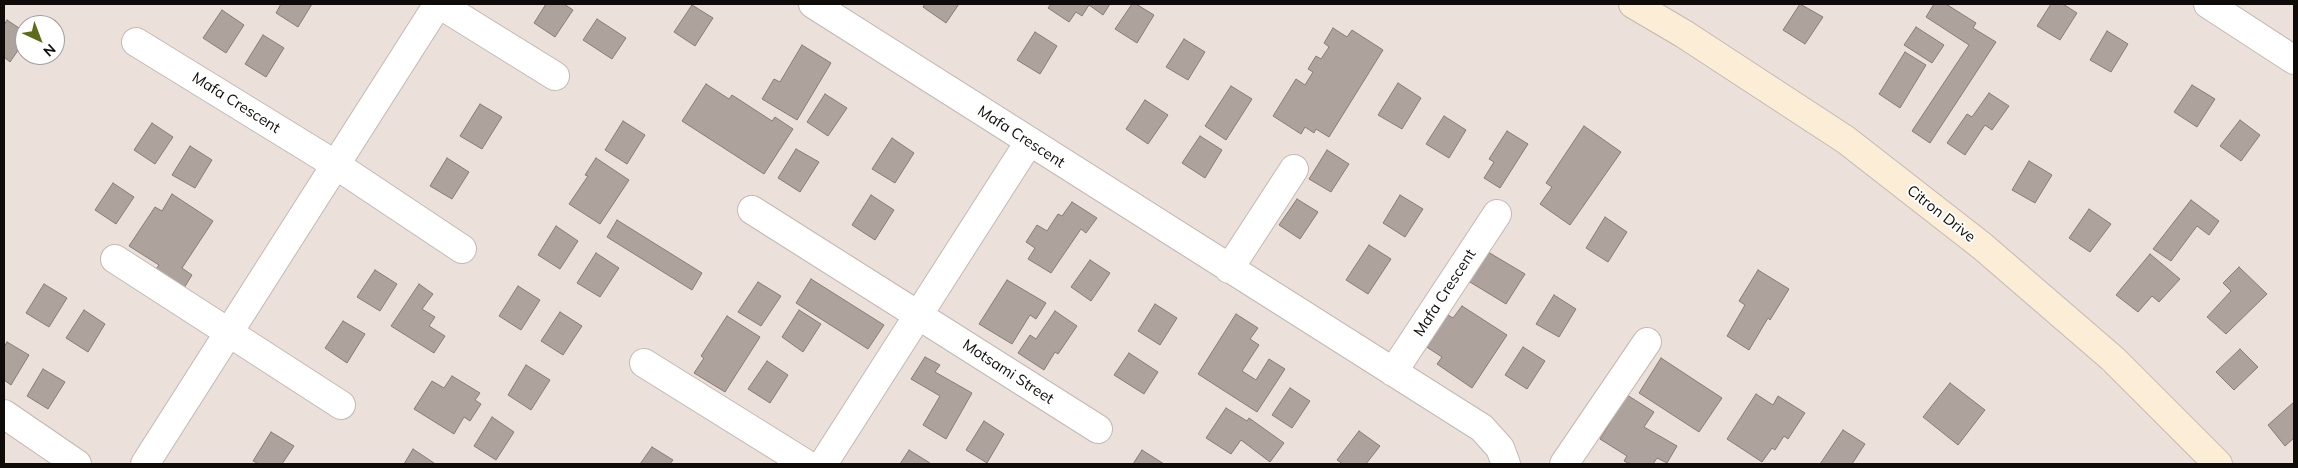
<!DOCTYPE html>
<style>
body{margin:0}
#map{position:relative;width:2298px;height:468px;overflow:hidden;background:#ece0da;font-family:Mulish,sans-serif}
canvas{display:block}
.frame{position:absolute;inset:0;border:5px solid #0f0b09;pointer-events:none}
.north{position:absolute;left:15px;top:15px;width:50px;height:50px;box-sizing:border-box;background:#fff;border:1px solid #9f9d9d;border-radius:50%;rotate:137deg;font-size:14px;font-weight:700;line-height:20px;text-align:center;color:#0f0b09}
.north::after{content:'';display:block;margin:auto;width:18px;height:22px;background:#5c6d19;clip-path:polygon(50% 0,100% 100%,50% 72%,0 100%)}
</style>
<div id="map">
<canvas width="2298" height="468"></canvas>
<div class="frame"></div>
<div class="north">N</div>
</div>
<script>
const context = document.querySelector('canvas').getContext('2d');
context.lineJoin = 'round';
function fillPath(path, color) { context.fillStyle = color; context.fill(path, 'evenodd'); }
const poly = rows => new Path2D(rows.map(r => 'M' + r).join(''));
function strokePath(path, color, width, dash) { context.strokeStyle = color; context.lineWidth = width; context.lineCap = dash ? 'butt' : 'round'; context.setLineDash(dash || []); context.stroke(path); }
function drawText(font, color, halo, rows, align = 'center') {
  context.font = font + ' Mulish,sans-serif'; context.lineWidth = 4; context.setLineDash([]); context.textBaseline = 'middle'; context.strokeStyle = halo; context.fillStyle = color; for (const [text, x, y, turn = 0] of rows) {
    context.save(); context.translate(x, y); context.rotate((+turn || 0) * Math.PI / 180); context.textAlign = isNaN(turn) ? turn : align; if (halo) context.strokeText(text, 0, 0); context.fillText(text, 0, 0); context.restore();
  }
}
const building = poly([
 [281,4,312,4,298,27,276,13,281,4],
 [546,4,564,4,573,10,555,37,534,23,546,4],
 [925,4,959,4,946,23,923,7,925,4],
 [1051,4,1110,4,1103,15,1089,5,1082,16,1076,12,1069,22,1048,8,1051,4],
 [1132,4,1136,4,1154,15,1137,43,1115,29,1132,4],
 [1800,4,1823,17,1805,44,1783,30,1800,4],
 [1934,4,1946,4,1976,23,1973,28,1996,42,1930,143,1912,131,1969,45,1926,17,1934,4],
 [2051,4,2063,4,2077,13,2060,40,2037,26,2051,4],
 [692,5,713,18,695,46,674,32,692,5],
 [222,10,244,25,226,53,203,38,222,10],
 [597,19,626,38,612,59,583,40,597,19],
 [7,20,25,32,25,40,10,62,4,57,4,25,7,20],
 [1916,27,1944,45,1932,63,1904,45,1916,27],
 [1333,28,1347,37,1352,30,1383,50,1329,137,1316,129,1314,133,1305,127,1301,134,1273,116,1296,79,1305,85,1313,72,1308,69,1316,56,1321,59,1329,47,1324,43,1333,28],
 [2107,31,2128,44,2111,72,2090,60,2107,31],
 [1035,32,1057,46,1040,74,1017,60,1035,32],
 [263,35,284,48,266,77,245,64,263,35],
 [1184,39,1205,52,1188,80,1166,67,1184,39],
 [802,45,831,63,797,120,762,99,774,79,780,82,802,45],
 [1905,52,1926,65,1900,108,1879,94,1905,52],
 [1398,83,1421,98,1402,129,1378,115,1398,83],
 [706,84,729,99,732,95,772,121,775,117,793,129,764,174,682,121,706,84],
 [2192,85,2215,99,2197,127,2174,112,2192,85],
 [1231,86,1252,99,1226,140,1205,126,1231,86],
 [1989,93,2009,106,1992,130,1985,125,1965,155,1947,143,1967,114,1972,117,1989,93],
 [825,94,847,108,828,136,807,122,825,94],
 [1145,100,1168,115,1148,144,1126,129,1145,100],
 [480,104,502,117,482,149,460,136,480,104],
 [1444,116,1466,130,1449,158,1426,144,1444,116],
 [2240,120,2260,135,2241,161,2220,146,2240,120],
 [623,121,645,135,627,164,605,150,623,121],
 [152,123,173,137,155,164,134,150,152,123],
 [1584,126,1621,152,1570,225,1540,204,1552,187,1546,183,1584,126],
 [1507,131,1528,144,1500,188,1484,178,1494,162,1489,159,1507,131],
 [1200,136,1222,150,1205,178,1182,163,1200,136],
 [892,138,914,153,895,183,872,169,892,138],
 [190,146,212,160,195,188,172,175,190,146],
 [796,149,819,162,800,192,778,178,796,149],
 [1327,150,1349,164,1331,192,1309,179,1327,150],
 [447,158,469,172,452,199,430,186,447,158],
 [596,158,629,180,600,224,569,204,588,176,585,175,596,158],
 [2029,161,2052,175,2035,203,2012,190,2029,161],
 [113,183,134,197,116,224,95,210,113,183],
 [172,194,213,221,182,268,192,275,184,288,156,269,159,265,129,246,155,207,162,211,172,194],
 [871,195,894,210,875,240,852,225,871,195],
 [1400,195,1423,209,1405,237,1383,223,1400,195],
 [1297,199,1318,212,1300,239,1279,225,1297,199],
 [2191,200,2219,221,2209,235,2197,226,2171,261,2153,249,2191,200],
 [1072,202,1097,218,1086,233,1081,229,1051,273,1028,259,1035,248,1026,242,1037,225,1047,231,1058,214,1062,216,1072,202],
 [2089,209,2111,224,2090,252,2069,238,2089,209],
 [1605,217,1627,232,1608,262,1586,248,1605,217],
 [617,220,702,273,692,290,607,237,617,220],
 [556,226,578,241,560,269,538,255,556,226],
 [1369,245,1391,259,1368,294,1346,280,1369,245],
 [1483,249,1525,274,1506,304,1465,279,1483,249],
 [596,253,619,268,600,297,577,283,596,253],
 [2150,254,2180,279,2159,302,2152,296,2138,312,2116,295,2150,254],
 [1090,260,1110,273,1091,301,1071,287,1090,260],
 [2239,267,2267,294,2226,334,2207,317,2231,291,2223,283,2239,267],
 [375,270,397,284,380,311,357,297,375,270],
 [1758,270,1789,289,1770,320,1768,318,1749,350,1727,336,1745,305,1739,301,1758,270],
 [811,279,884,325,868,349,796,303,811,279],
 [1007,280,1046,303,1036,319,1030,315,1012,344,979,324,1007,280],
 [758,282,781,296,761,326,738,312,758,282],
 [44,284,67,298,49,327,26,313,44,284],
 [419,284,433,294,422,309,435,317,429,326,445,336,434,353,391,326,419,284],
 [518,286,540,300,521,330,499,316,518,286],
 [1554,295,1576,309,1559,337,1536,324,1554,295],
 [1155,304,1177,318,1160,345,1138,331,1155,304],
 [1462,306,1507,335,1472,388,1437,364,1442,357,1422,344,1443,312,1453,318,1462,306],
 [84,310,105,324,88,352,66,338,84,310],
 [799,310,821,324,803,352,782,337,799,310],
 [1055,311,1077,326,1058,354,1055,352,1044,370,1018,353,1030,335,1036,339,1055,311],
 [560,312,582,326,563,355,541,341,560,312],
 [1236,314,1258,328,1250,339,1259,345,1242,371,1256,380,1269,359,1285,369,1257,412,1198,374,1236,314],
 [727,316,760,337,725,392,694,373,704,358,701,356,727,316],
 [343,321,365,334,347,363,325,348,343,321],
 [7,342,29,355,11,385,4,380,4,347,7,342],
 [1523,347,1545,361,1527,389,1505,375,1523,347],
 [2240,349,2258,367,2234,390,2216,372,2240,349],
 [1129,353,1158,372,1144,394,1114,375,1129,353],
 [925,357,940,365,935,372,972,393,946,439,923,425,940,396,911,379,925,357],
 [1661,358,1722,398,1699,432,1639,393,1661,358],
 [767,361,788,375,770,403,748,389,767,361],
 [526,365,550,380,531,410,508,395,526,365],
 [43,369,65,382,48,409,27,396,43,369],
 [452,376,480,393,475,400,481,404,470,421,464,417,454,434,414,409,432,381,444,388,452,376],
 [1950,383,1985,410,1958,445,1923,417,1950,383],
 [1290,388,1310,401,1292,428,1272,415,1290,388],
 [1756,394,1773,405,1778,396,1805,413,1788,439,1784,436,1775,450,1772,448,1762,462,1727,439,1756,394],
 [1627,395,1654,412,1644,427,1677,446,1667,463,1657,458,1653,464,1630,464,1624,461,1627,456,1600,439,1627,395],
 [2294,402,2294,438,2285,446,2268,425,2294,402],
 [1226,408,1247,421,1249,418,1284,443,1270,462,1241,440,1231,454,1206,438,1226,408],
 [492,417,514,432,496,460,474,446,492,417],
 [984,421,1004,434,987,463,966,450,984,421],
 [1843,430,1865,444,1852,464,1820,464,1843,430],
 [1359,431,1380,446,1366,464,1343,464,1337,460,1359,431],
 [271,432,294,446,282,464,259,464,253,461,271,432],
 [652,447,673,460,670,464,640,464,652,447],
 [413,449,434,463,434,464,404,464,413,449],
 [909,450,930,463,930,464,900,464,909,450],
 [1142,450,1164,464,1133,464,1142,450]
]);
const street = poly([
 [439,4,555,76],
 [813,4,1482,428,1500,448,1506,464],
 [2208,4,2294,60],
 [136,42,336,165,462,249],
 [752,210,1098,429],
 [115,259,341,405],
 [1229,269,1294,169],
 [644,363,806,464],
 [1393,372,1497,214],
 [4,414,77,464],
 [145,464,438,4],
 [823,464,1029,142],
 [1564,464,1647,342]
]);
const secondary = poly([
 [1633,4,1684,34,1846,140,1982,246,2113,359,2218,464]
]);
const streetNames = [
 ["Mafa Crescent",236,103,32],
 ["Mafa Crescent",1021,137,33],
 ["Citron Drive",1941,214,38],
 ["Mafa Crescent",1445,293,-57],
 ["Motsami Street",1008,372,33]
];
fillPath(building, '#ada29c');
strokePath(building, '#877c76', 1);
strokePath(street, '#c3b8b2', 30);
strokePath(secondary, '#c3b8b2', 30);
strokePath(street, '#fff', 28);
strokePath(secondary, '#fcedd6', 28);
drawText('15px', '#0f0b09', '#fff', streetNames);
</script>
